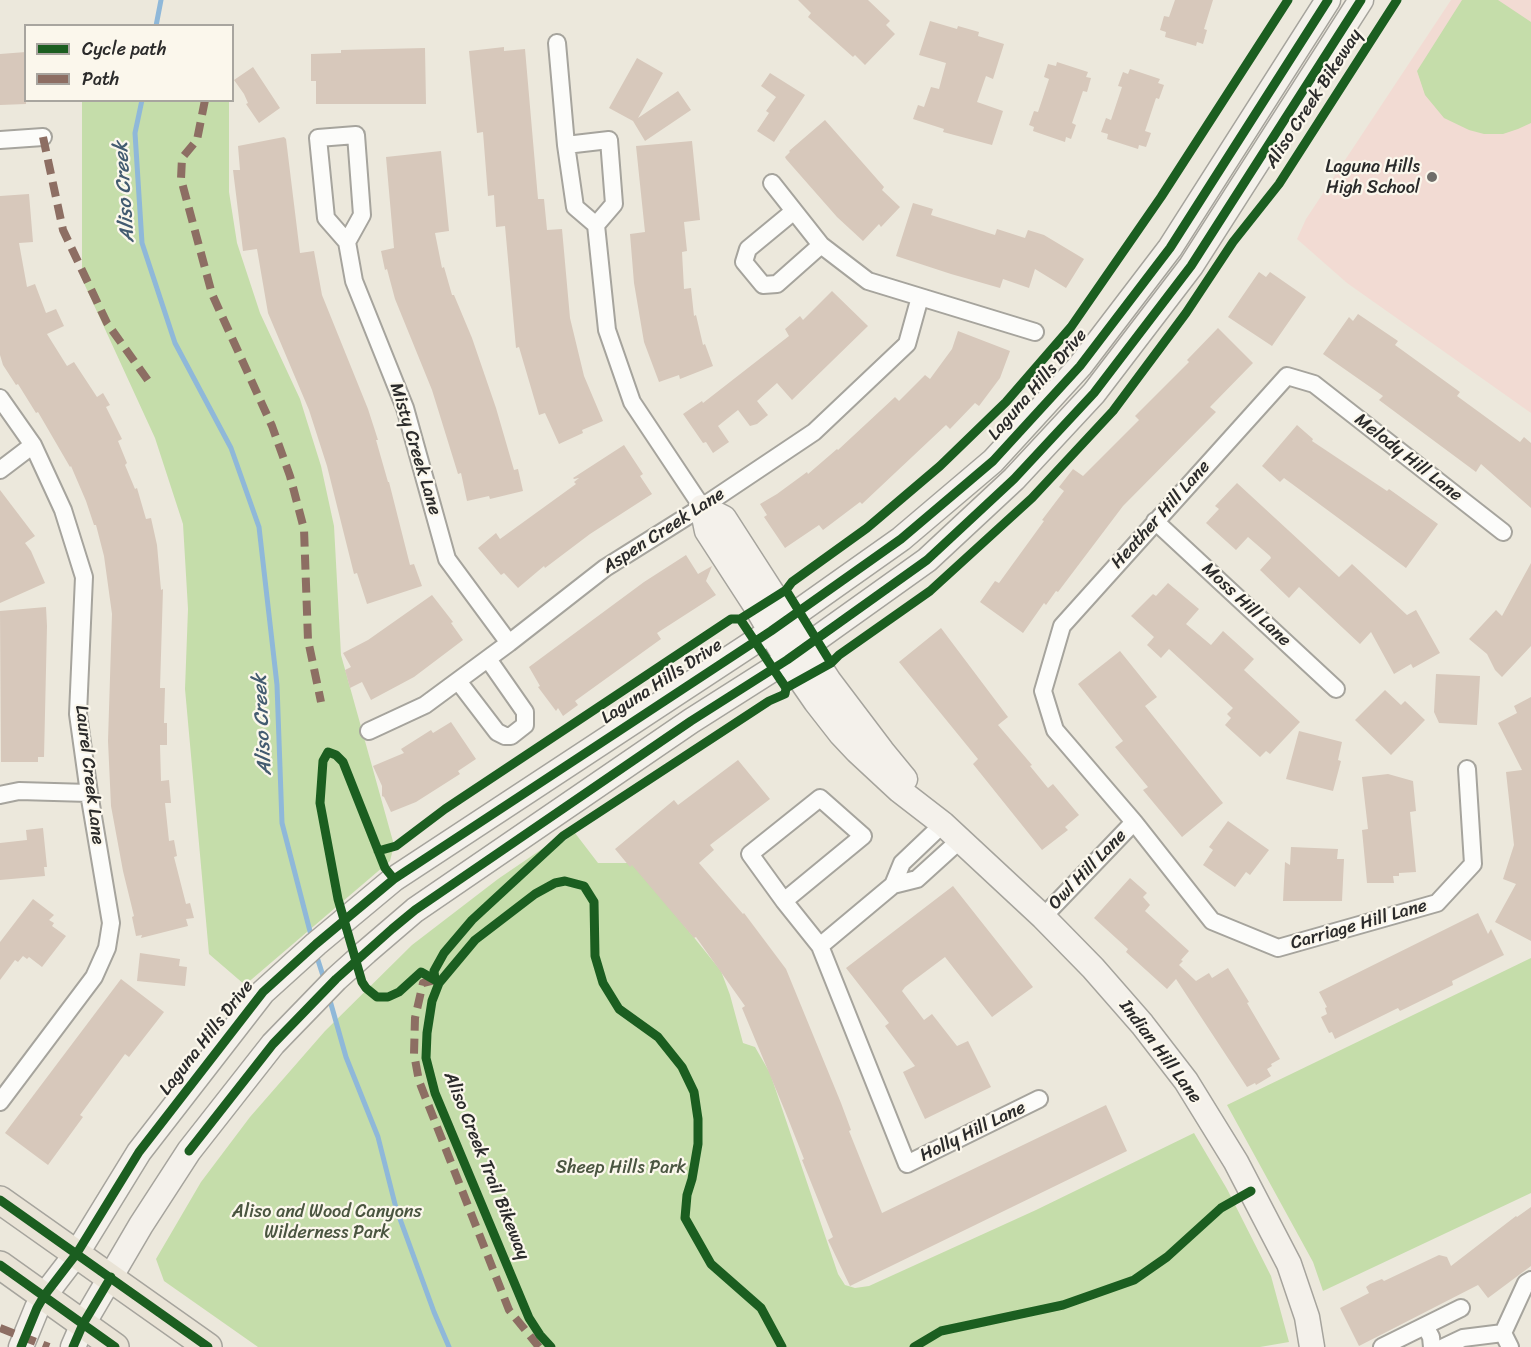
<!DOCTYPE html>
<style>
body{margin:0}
#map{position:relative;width:1531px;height:1347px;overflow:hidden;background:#ece8dc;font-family:Sriracha,sans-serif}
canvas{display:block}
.legend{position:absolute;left:24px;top:24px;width:210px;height:78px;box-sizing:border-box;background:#fbf7ec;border:2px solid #a8a59f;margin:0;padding:8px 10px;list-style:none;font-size:18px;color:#2b2b2b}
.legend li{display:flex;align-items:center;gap:12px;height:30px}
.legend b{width:30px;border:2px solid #a8a59f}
</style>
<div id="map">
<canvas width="1531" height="1347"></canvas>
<ul class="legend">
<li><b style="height:8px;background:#1b5e20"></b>Cycle path</li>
<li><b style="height:8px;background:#8d6e63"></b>Path</li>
</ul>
</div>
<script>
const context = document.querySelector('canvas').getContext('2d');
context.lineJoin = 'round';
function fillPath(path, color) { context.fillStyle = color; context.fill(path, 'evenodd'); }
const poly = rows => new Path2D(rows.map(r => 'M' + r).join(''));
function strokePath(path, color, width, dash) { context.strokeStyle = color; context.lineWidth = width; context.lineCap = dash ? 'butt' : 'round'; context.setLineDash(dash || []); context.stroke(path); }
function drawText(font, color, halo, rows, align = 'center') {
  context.font = font + ' Sriracha,sans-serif'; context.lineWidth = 4.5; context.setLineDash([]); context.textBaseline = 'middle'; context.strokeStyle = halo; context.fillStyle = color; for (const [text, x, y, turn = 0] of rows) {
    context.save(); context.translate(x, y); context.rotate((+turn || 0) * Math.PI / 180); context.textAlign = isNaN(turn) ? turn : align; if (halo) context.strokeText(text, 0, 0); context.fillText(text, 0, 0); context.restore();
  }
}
const built = poly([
 [1451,0,1531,0,1531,413,1347,283,1297,239,1306,219]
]);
const green = poly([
 [1462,0,1498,0,1531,22,1531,123,1518,129,1503,134,1484,134,1469,130,1444,118,1425,95,1417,71],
 [82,101,229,101,229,192,237,243,260,313,300,399,321,466,334,526,341,655,394,845,390,861,245,985,209,954,185,689,188,609,183,524,155,438,82,279],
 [575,833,598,863,634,863,721,971,730,995,743,1043,755,1047,770,1073,838,1274,845,1285,855,1288,869,1286,1036,1210,1194,1133,1227,1189,1271,1276,1289,1342,1260,1347,258,1347,164,1281,156,1259,201,1182,250,1117,325,1031,412,945,498,879,561,836,563,842],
 [1531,958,1531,1193,1323,1291,1313,1262,1227,1105]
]);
const stream = poly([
 [156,26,161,0],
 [142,100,135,133,142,243,175,343,231,448,259,527,277,685,282,823,312,939],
 [316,954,325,982],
 [329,997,346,1057,378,1137,396,1208,434,1312,449,1347]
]);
const building = poly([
 [798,0,868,0,890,21,886,25,895,34,865,65,855,55,853,57,808,17,811,13],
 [1175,0,1213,0,1204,29,1207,30,1203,44,1197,42,1196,46,1165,37,1166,32,1160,30,1164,16,1169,17],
 [930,21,957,29,958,26,979,32,978,36,1004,44,993,79,986,76,977,102,1003,111,992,145,943,132,944,129,913,119,918,105,924,107,931,87,939,89,946,63,919,55],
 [504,47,504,51,525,49,538,199,544,199,547,230,562,229,570,318,584,376,603,421,582,430,583,433,559,444,545,413,539,415,519,347,516,348,505,226,496,227,494,195,488,196,483,132,477,133,469,51],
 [425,48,426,104,316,104,316,81,311,81,311,54,341,53,341,50],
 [26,52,26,104,0,105,0,54],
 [637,58,663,73,638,118,678,91,691,110,645,141,633,121,609,108],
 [1057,62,1088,72,1086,77,1091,78,1087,92,1083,91,1072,123,1076,125,1071,139,1066,137,1065,142,1033,131,1034,127,1029,125,1034,111,1038,112,1049,79,1044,77,1048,64,1056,66],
 [253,67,280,108,259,123,246,104,248,103,244,94,234,80],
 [1130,69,1160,79,1158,83,1164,85,1159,99,1156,98,1145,131,1151,133,1146,147,1139,145,1138,149,1107,139,1108,134,1101,132,1106,118,1111,120,1122,87,1118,86,1123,72,1128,74],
 [770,73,805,95,774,142,757,131,769,113,766,111,776,97,761,86],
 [825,120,884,187,882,190,900,207,881,227,879,224,863,241,837,217,786,159,785,157,790,152,789,151],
 [284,137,286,139,300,253,314,251,322,295,368,409,378,440,376,440,388,482,389,482,410,565,414,564,422,586,367,604,357,573,354,574,327,466,309,410,268,313,257,249,243,251,233,170,240,170,238,146],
 [692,141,700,220,684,222,687,251,682,252,684,289,691,288,694,316,696,315,703,345,705,344,713,366,680,379,679,375,659,382,644,342,634,283,630,234,645,232,636,146],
 [441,151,449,231,435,233,442,268,444,267,452,295,454,295,472,338,496,408,514,470,518,469,523,491,490,499,489,496,467,501,461,473,458,474,432,390,395,299,387,269,385,270,381,251,394,248,386,157],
 [29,194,33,242,19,243,27,287,35,284,46,313,56,309,64,326,47,334,67,366,74,362,97,397,103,393,110,405,106,407,122,439,118,441,127,463,125,465,135,489,137,488,146,519,151,518,157,545,161,590,163,589,160,688,165,688,164,723,167,723,167,745,160,745,161,781,169,780,171,803,165,803,169,841,174,840,177,856,174,857,186,904,190,903,194,918,186,919,188,926,141,938,142,935,136,936,132,917,134,916,123,871,111,806,108,741,112,614,104,556,96,525,94,525,86,501,71,466,70,467,38,412,36,413,18,384,16,385,3,365,0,355,0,196],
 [913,203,933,209,931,215,995,235,997,229,1025,238,1028,230,1044,235,1084,259,1066,288,1035,269,1029,288,1003,279,1000,288,951,274,896,256],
 [1259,272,1266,277,1270,272,1306,297,1272,346,1228,317],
 [832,291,868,326,792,400,777,383,757,401,768,415,757,424,750,426,738,410,718,426,729,442,713,453,706,442,703,443,683,414,702,401,703,403,789,336,785,329,800,316,803,320],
 [1358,314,1398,341,1395,345,1460,392,1457,396,1520,442,1524,437,1531,443,1531,508,1481,464,1476,472,1379,400,1383,396,1323,354,1349,317,1353,321],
 [1218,328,1253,363,1210,407,1216,412,1123,506,1058,592,1056,591,1046,605,1044,603,1023,633,980,602,995,581,999,583,1044,521,1042,520,1064,491,1059,487,1073,469,1083,476,1139,420,1135,416,1189,362,1187,360],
 [958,331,1010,351,1000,378,979,406,975,403,950,429,946,425,862,504,860,502,823,530,819,525,785,548,764,517,767,515,760,504,777,494,807,472,808,474,837,449,838,450,895,397,899,401,925,375,930,379,952,349],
 [1297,425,1313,439,1312,441,1387,491,1389,489,1438,524,1406,568,1284,478,1280,482,1262,466],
 [624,445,643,474,640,476,652,494,590,534,545,568,544,566,518,588,504,573,501,575,478,548,496,533,500,539,576,484,574,482,579,478,574,479,573,478],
 [1237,483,1339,577,1352,564,1407,615,1416,610,1440,653,1413,668,1411,664,1394,674,1371,632,1360,644,1299,587,1289,598,1260,570,1271,558,1270,556,1248,537,1236,550,1206,523,1219,509,1215,506],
 [0,490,35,536,25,543,31,551,45,583,0,603],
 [686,555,698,574,712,566,706,581,716,595,657,633,661,639,575,701,578,705,563,716,558,708,556,711,538,687,540,686,529,667,644,582],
 [1531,563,1531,646,1502,677,1495,670,1487,654,1469,639,1496,610,1502,616],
 [1168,583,1199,609,1186,624,1211,645,1223,631,1254,659,1244,670,1300,722,1270,754,1266,751,1260,757,1225,725,1231,718,1227,714,1233,708,1169,649,1161,658,1147,645,1154,637,1131,616,1153,594,1156,596],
 [432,595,453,622,451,623,463,640,414,677,371,700,362,682,350,688,345,670,351,667,343,653,368,640],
 [46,607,47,626,44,757,38,757,38,762,1,762,0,611],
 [941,628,1008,717,998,725,1032,765,1030,766,1048,788,1053,784,1079,815,1065,827,1068,830,1042,850,973,764,978,759,899,662],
 [1120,651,1157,697,1145,706,1223,803,1182,837,1143,790,1148,787,1115,747,1123,741,1078,684],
 [1436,674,1480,676,1477,725,1439,723,1434,712],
 [1385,690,1401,705,1405,701,1425,720,1391,755,1355,720],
 [1531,697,1531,941,1495,922,1516,884,1503,879,1514,845,1506,772,1522,770,1498,723,1517,713,1514,706],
 [451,722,476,759,458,771,460,774,416,802,391,812,384,797,382,796,382,786,373,766,404,753,401,749,431,730,433,733],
 [1299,731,1342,742,1338,760,1341,761,1333,791,1286,779],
 [738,760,770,799,710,845,714,850,699,863,743,914,744,913,786,969,841,1103,851,1130,849,1131,882,1213,1106,1105,1127,1151,850,1286,828,1240,833,1237,802,1160,804,1159,785,1111,742,1008,745,1006,696,937,694,938,632,865,630,867,615,849,674,800,678,805],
 [1388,774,1413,781,1416,811,1410,812,1416,872,1399,873,1399,876,1393,876,1394,883,1367,883,1362,830,1368,829,1362,777],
 [1228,821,1269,850,1250,875,1246,872,1235,887,1203,865,1213,850,1209,847],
 [43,828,47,867,44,867,45,876,0,880,0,843,27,840,26,830],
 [1291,847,1338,849,1337,859,1344,859,1342,901,1283,901,1285,862,1290,865],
 [1130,878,1147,893,1143,897,1150,905,1145,911,1189,951,1181,960,1183,961,1179,965,1196,981,1209,973,1212,978,1228,968,1249,1002,1247,1003,1280,1059,1271,1064,1272,1066,1267,1069,1271,1076,1256,1085,1255,1083,1247,1087,1176,979,1167,989,1126,952,1128,949,1094,918],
 [953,886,1033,987,992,1017,945,957,905,987,902,991,924,1020,932,1014,957,1046,968,1041,991,1087,925,1119,903,1072,915,1066,885,1026,889,1023,846,968],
 [33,899,54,915,49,920,54,923,52,926,66,936,42,967,29,957,27,959,23,956,18,962,15,960,0,980,0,942],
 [1478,913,1488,934,1491,929,1504,955,1452,981,1453,985,1400,1011,1398,1008,1335,1039,1332,1032,1329,1033,1321,1017,1327,1014,1325,1008,1327,1007,1319,992],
 [140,953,180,959,179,966,187,967,185,986,137,981],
 [121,979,164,1012,129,1057,125,1054,80,1115,83,1117,48,1165,5,1133],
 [1531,1207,1531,1266,1488,1298,1478,1285,1359,1346,1340,1308,1369,1293,1366,1287,1370,1284,1382,1279,1384,1281,1439,1255,1447,1257,1451,1266,1516,1216,1517,1217]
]);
const street = poly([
 [557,43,566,145,575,207,596,225,607,330,632,402,702,507],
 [0,140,43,137],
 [566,145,609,140,614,204,596,225],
 [772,183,821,245,868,281,1035,332],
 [794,211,748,249,744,262,763,285,777,284,821,245],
 [347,242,362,215,356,135,318,138,326,218,347,242,354,281,405,408,447,559,509,643],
 [0,398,33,445,63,510,84,577,78,714,89,793,111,923,107,948,94,977,0,1102],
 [0,470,33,445],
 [1155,521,1336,689],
 [458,681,497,732,505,736,511,736,525,725,525,712,488,659],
 [369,731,425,705,509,643,605,568,702,507,814,432,907,344,920,297],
 [1467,769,1473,864,1437,903,1278,948,1212,921,1134,822,1055,730,1043,691,1062,626,1287,376,1314,384,1503,532],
 [0,795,19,791,89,793],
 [893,885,902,863,943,824],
 [784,901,863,836,820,798,750,854,784,901,820,946,907,1164,1039,1099],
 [1043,917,1134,822],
 [820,946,893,885,917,879,960,840],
 [1425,1326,1431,1337,1432,1347],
 [1382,1347,1461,1308],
 [1444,1347,1463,1338,1503,1333],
 [1510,1347,1503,1333,1526,1283,1531,1280]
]);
const secondary = poly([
 [702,507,707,531,757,608,787,660,816,702,841,734,857,751,899,790,943,824,1043,917,1093,968,1142,1024,1186,1081,1236,1162,1289,1264,1307,1317,1312,1347],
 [702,507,724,518,829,681,882,751,905,779],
 [21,1347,37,1308,44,1296,77,1253,139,1152,263,992,316,944,394,879,771,631,901,539,993,461,1080,366,1170,248,1328,0],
 [73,1347,83,1324,141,1225,189,1151,273,1044,336,979,366,952,415,910,691,721,787,660,927,560,1014,479,1094,393,1191,266,1361,0]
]);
const primary = poly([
 [0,1200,208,1347],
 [0,1265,115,1347]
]);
const quiet = poly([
 [205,100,197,140,182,158,181,179,212,294,272,426,290,476,304,529,308,640,321,702],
 [43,137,63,230,107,323,152,386],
 [435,980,423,983,415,1018,414,1054,419,1081,509,1310,539,1347],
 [0,1328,49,1347]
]);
const cycleway = poly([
 [786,590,831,663],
 [740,619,786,688],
 [378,851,396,846,445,809,731,619,740,619,786,590,792,582,867,528,940,466,1006,402,1071,327,1161,197,1288,0],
 [394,879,385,868,343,762,336,755,328,752,323,761,320,803,338,899,362,982,366,988,377,997,388,997,399,992,421,972,435,980],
 [439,983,475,940,535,894,555,883,565,881,584,886,594,902,595,956,603,983,619,1009,658,1037,682,1067,694,1092,698,1119,698,1144,692,1179,687,1195,685,1218,711,1264,761,1308,782,1347],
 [189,1151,273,1044,336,979,392,929,415,910,691,721,787,660,927,560,1014,479,1094,393,1191,266,1361,0],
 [0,1200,208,1347],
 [0,1265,115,1347],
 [21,1347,37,1308,44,1296,77,1253,139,1152,263,992,316,944,394,879,771,631,901,539,993,461,1080,366,1170,248,1328,0],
 [73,1347,83,1324,111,1277],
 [551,1347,540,1335,529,1318,435,1093,426,1058,427,1033,432,1001,439,983,435,980,434,971,444,953,472,920,563,836,769,701,785,694,786,688,831,663,839,655,930,591,1032,498,1113,411,1186,313,1233,242,1279,184,1397,0],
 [914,1347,941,1331,1063,1305,1134,1280,1167,1257,1221,1208,1251,1191]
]);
const markers = [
 [1432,177,6,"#6f6d69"]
];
const streetNames = [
 ["Aliso Creek Bikeway",1314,99,-57],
 ["Laguna Hills Drive",1038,385,-49],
 ["Misty Creek Lane",415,449,73],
 ["Melody Hill Lane",1408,458,38],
 ["Heather Hill Lane",1161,515,-48],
 ["Aspen Creek Lane",664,531,-33],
 ["Moss Hill Lane",1246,605,43],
 ["Laguna Hills Drive",662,682,-33],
 ["Laurel Creek Lane",89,775,83],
 ["Owl Hill Lane",1088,870,-46],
 ["Carriage Hill Lane",1359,925,-16],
 ["Laguna Hills Drive",207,1038,-52],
 ["Indian Hill Lane",1160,1052,53],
 ["Holly Hill Lane",973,1132,-26],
 ["Aliso Creek Trail Bikeway",486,1166,68]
];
const poiNames = [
 ["Laguna Hills",1420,167],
 ["High School",1420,188]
];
const parkNames = [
 ["Sheep Hills Park",621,1168],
 ["Aliso and Wood Canyons",327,1212],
 ["Wilderness Park",327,1233]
];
const waterNames = [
 ["Aliso Creek",125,192,-94],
 ["Aliso Creek",263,725,-93]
];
fillPath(built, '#f2dbd3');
fillPath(green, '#c5ddaa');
strokePath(stream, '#8fb8d9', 5);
fillPath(building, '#d7c8bb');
strokePath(street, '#a6a49d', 20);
strokePath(secondary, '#a6a49d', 27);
strokePath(primary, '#a6a49d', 30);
strokePath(street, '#fcfcfa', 16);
strokePath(secondary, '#f4f1eb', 24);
strokePath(primary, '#e9e3d6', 27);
strokePath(quiet, '#8d6e63', 8, [15, 8]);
strokePath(cycleway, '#1b5e20', 9);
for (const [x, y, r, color] of markers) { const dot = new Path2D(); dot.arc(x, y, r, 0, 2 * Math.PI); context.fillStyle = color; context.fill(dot); strokePath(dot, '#fbf7ec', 2); }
drawText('18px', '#2b2b2b', '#fbf7ec', streetNames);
drawText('18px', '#2b2b2b', '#fbf7ec', poiNames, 'right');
drawText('18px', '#4a5540', '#fbf7ec', parkNames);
drawText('italic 20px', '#435b70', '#fbf7ec', waterNames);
</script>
